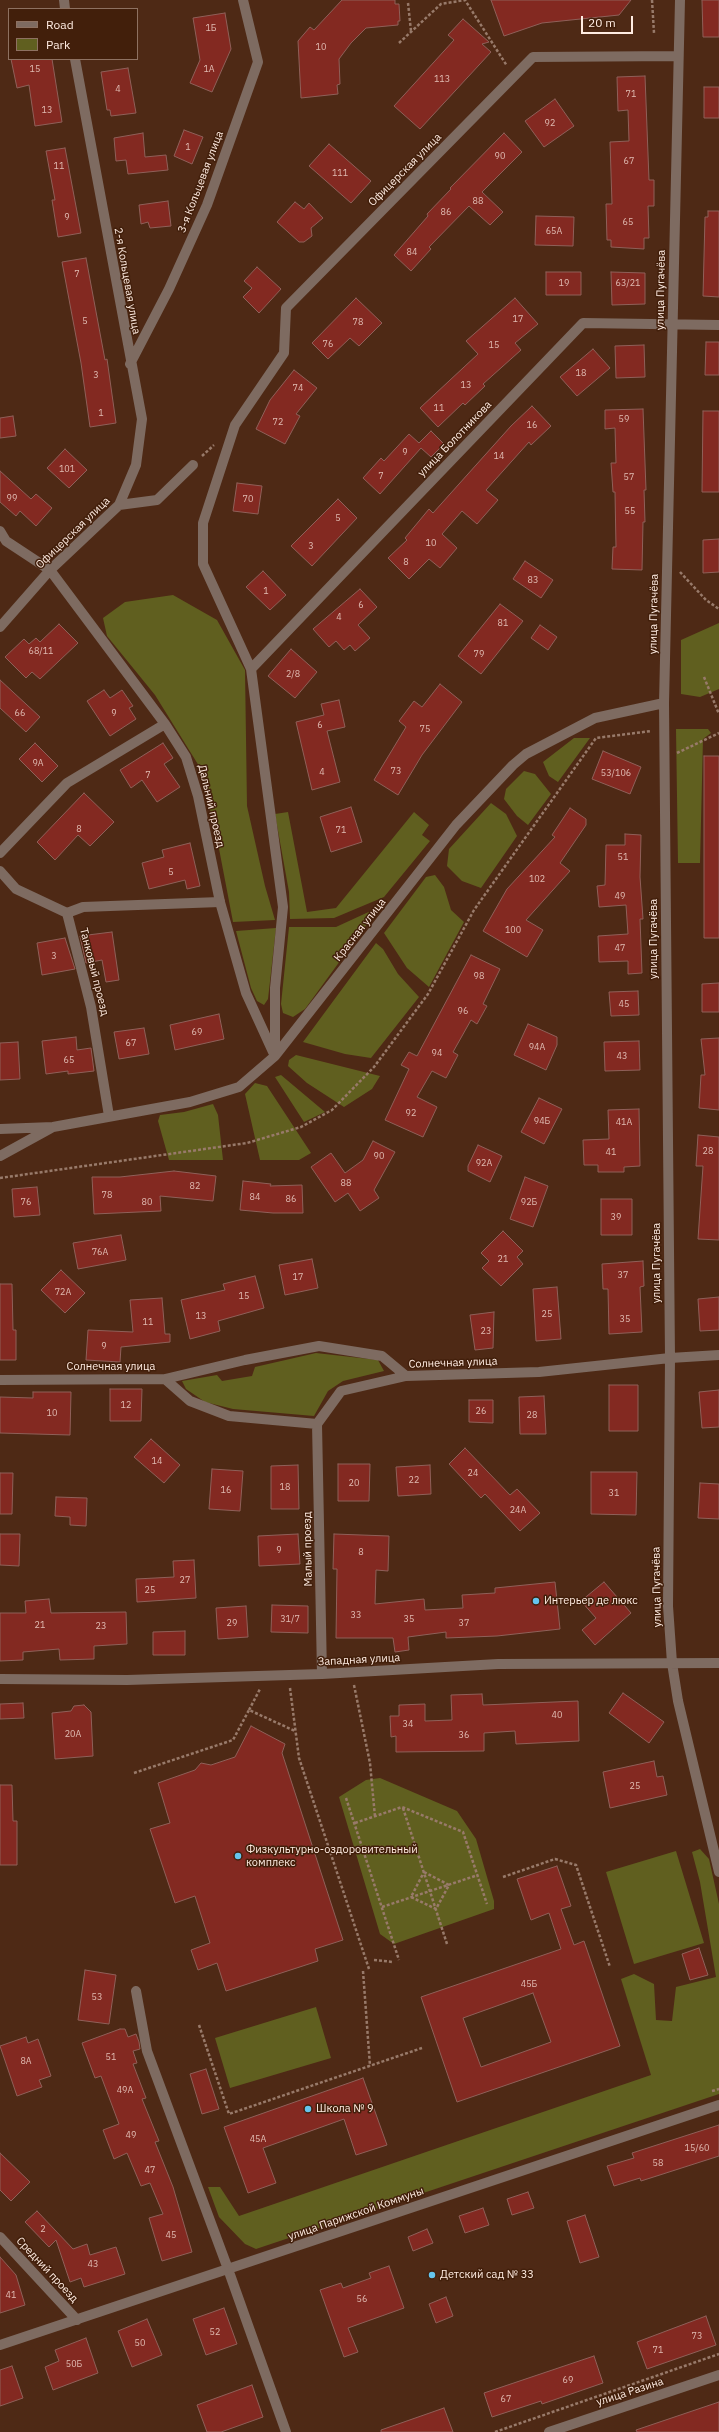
<!DOCTYPE html>
<meta charset="utf-8">
<style>
body{margin:0}
#map{position:relative;width:719px;height:2432px;overflow:hidden;background:#4e2915;font-family:"IBM Plex Sans",sans-serif}
canvas{display:block}
.legend{position:absolute;left:8px;top:8px;width:130px;height:52px;box-sizing:border-box;background:#421f0b;border:1px solid #8e7161;margin:0;padding:5px 7px;list-style:none;font-size:12px;color:#ffece2}
.legend li{display:flex;align-items:center;gap:8px;height:20px}
.legend b{width:20px;border:1px solid #8e7161}
.scale{position:absolute;left:581px;top:16px;width:52px;height:18px;box-sizing:border-box;border:2px solid #ffece2;border-top:0;padding-left:5px;font-size:12px;line-height:14px;white-space:nowrap;color:#ffece2;-webkit-text-stroke:3px #421f0b;paint-order:stroke}
</style>
<div id="map">
<canvas width="719" height="2432"></canvas>
<ul class="legend">
<li><b style="height:5px;background:#7e6b61"></b>Road</li>
<li><b style="height:11px;background:#605f1f"></b>Park</li>
</ul>
<div class="scale">20 m</div>
</div>
<script>
const context = document.querySelector('canvas').getContext('2d');
context.lineJoin = 'round';
function fillPath(path, color) { context.fillStyle = color; context.fill(path, 'evenodd'); }
const poly = rows => new Path2D(rows.map(r => 'M' + r).join(''));
function strokePath(path, color, width, dash) { context.strokeStyle = color; context.lineWidth = width; context.lineCap = dash ? 'butt' : 'round'; context.setLineDash(dash || []); context.stroke(path); }
function drawText(font, color, halo, rows, align = 'center') {
  context.font = font + ' "IBM Plex Sans",sans-serif'; context.lineWidth = 3; context.setLineDash([]); context.textBaseline = 'middle'; context.strokeStyle = halo; context.fillStyle = color; for (const [text, x, y, turn = 0] of rows) {
    context.save(); context.translate(x, y); context.rotate((+turn || 0) * Math.PI / 180); context.textAlign = isNaN(turn) ? turn : align; if (halo) context.strokeText(text, 0, 0); context.fillText(text, 0, 0); context.restore();
  }
}
const green = poly([
 [173,595,217,620,245,670,247,806,265,886,275,920,233,922,216,833,199,766,155,695,107,636,103,618,125,602],
 [719,623,719,689,700,697,681,694,681,640],
 [676,729,708,729,711,733,703,739,700,863,678,863],
 [574,738,590,738,558,782,549,776,543,762],
 [524,771,535,774,551,794,528,825,517,816,504,799,506,789],
 [491,803,506,814,517,836,481,888,462,881,447,866,449,849],
 [288,812,307,912,336,908,414,812,429,825,422,835,430,841,384,897,334,918,290,919,289,892,275,814],
 [435,875,444,887,451,910,464,922,429,987,407,968,384,933,426,877],
 [375,909,375,913,305,1009,293,1017,283,1013,281,1004,289,927,336,927],
 [276,928,268,999,264,1005,257,1001,251,988,236,931],
 [376,943,383,949,398,974,419,997,371,1058,345,1054,303,1042],
 [296,1055,380,1076,372,1089,344,1107,307,1083,288,1066,289,1060],
 [281,1075,325,1112,304,1122,275,1077],
 [255,1083,267,1086,311,1153,299,1160,260,1160,245,1094],
 [213,1104,218,1115,223,1160,169,1160,158,1121,160,1115,184,1112],
 [316,1353,378,1360,384,1371,343,1381,328,1391,314,1416,233,1409,205,1402,186,1389,182,1381,217,1375,222,1381,252,1376,255,1367],
 [380,1778,457,1811,476,1839,494,1901,494,1909,394,1944,380,1934,339,1797,366,1780],
 [700,1849,709,1859,719,1904,719,2094,256,2249,245,2244,219,2217,208,2187,220,2187,239,2216,651,2075,621,1979,634,1974,654,1984,656,2020,672,2021,676,1987,716,1977,700,1882,692,1852],
 [676,1851,704,1943,634,1964,606,1872],
 [316,2007,331,2058,230,2088,215,2038]
]);
const building = poly([
 [342,0,395,0,395,4,399,4,400,21,398,21,398,25,366,28,351,43,339,59,340,84,337,85,338,94,301,98,298,41,310,27,314,30,342,0],
 [491,0,631,0,619,15,542,23,504,36,491,0],
 [702,0,719,0,719,37,703,37,702,0],
 [225,13,231,49,212,92,190,83,200,60,193,18,225,13],
 [463,19,489,42,482,44,491,52,420,129,394,106,454,40,448,35,463,19],
 [11,59,52,59,62,122,35,126,29,85,17,88,11,59],
 [128,68,136,113,111,116,110,110,107,110,101,72,128,68],
 [645,76,649,180,654,180,654,206,648,206,649,238,644,238,644,249,611,247,611,240,607,240,606,204,612,204,610,142,629,141,628,110,618,111,617,77,645,76],
 [704,87,719,87,719,118,704,118,704,87],
 [555,99,574,126,544,147,525,121,555,99],
 [184,130,203,137,192,164,174,156,184,130],
 [143,133,145,157,166,155,168,170,128,174,126,160,116,161,114,138,143,133],
 [504,133,522,152,482,192,503,212,490,225,469,206,429,247,431,249,411,271,394,255,428,216,427,214,451,189,450,188,504,133],
 [329,144,371,181,351,203,309,166,329,144],
 [65,148,81,233,58,237,52,200,55,200,46,151,65,148],
 [168,201,171,226,150,228,148,222,141,224,139,205,168,201],
 [295,202,304,209,309,203,323,218,311,228,312,236,304,242,299,242,277,222,295,202],
 [708,211,719,211,719,297,703,296,705,217,708,217,708,211],
 [536,216,574,217,573,246,535,245,536,216],
 [86,258,105,360,107,359,116,423,90,427,81,363,62,262,86,258],
 [257,267,281,289,259,313,243,297,252,288,244,281,257,267],
 [546,272,581,272,581,295,546,295,546,272],
 [611,272,645,273,645,304,612,305,611,272],
 [356,298,382,323,359,346,350,338,328,359,312,343,356,298],
 [515,298,538,324,515,343,521,350,483,384,485,386,465,405,463,403,438,427,420,408,478,354,466,341,515,298],
 [706,342,719,342,719,375,705,375,706,342],
 [644,345,645,377,616,378,615,346,644,345],
 [593,349,610,368,577,396,560,377,593,349],
 [294,370,317,388,296,414,300,416,285,444,256,429,270,400,294,370],
 [532,406,551,426,531,445,529,442,486,490,498,500,477,524,462,511,442,534,457,548,440,568,429,559,409,579,388,558,407,540,405,538,429,509,433,513,511,426,532,406],
 [643,409,646,490,644,490,645,522,643,522,642,570,612,569,613,547,616,547,615,492,613,492,611,463,616,463,615,428,605,429,605,410,643,409],
 [703,411,719,411,719,492,702,492,703,411],
 [13,416,16,436,0,438,0,418,13,416],
 [431,431,444,444,431,457,421,448,380,494,363,478,381,458,384,461,409,434,419,443,431,431],
 [65,449,87,470,69,488,47,468,65,449],
 [0,471,31,499,36,494,52,508,36,526,20,511,16,516,0,502,0,471],
 [237,483,262,486,258,514,233,511,237,483],
 [338,499,357,518,312,566,291,546,338,499],
 [719,539,719,572,703,573,703,540,719,539],
 [525,561,553,580,541,598,513,579,525,561],
 [263,571,286,595,270,610,246,587,263,571],
 [360,589,377,607,358,625,370,638,355,651,350,645,344,650,336,641,329,647,313,629,360,589],
 [500,604,523,621,481,674,458,656,500,604],
 [59,624,78,643,40,679,32,672,26,678,5,657,24,639,29,644,36,638,40,642,59,624],
 [540,625,557,637,548,650,531,638,540,625],
 [291,649,317,672,295,698,268,676,291,649],
 [0,680,40,717,26,732,0,708,0,680],
 [440,684,462,702,422,755,398,795,374,780,406,727,399,721,414,701,422,707,440,684],
 [104,690,110,698,122,690,133,706,129,708,136,719,110,736,87,701,104,690],
 [339,700,345,727,327,731,340,782,312,790,296,722,324,715,321,704,339,700],
 [35,743,58,766,42,782,19,759,35,743],
 [163,743,173,758,164,764,180,787,157,802,142,780,131,788,120,770,163,743],
 [603,751,641,767,630,794,592,779,603,751],
 [704,756,719,756,719,938,704,938,704,756],
 [84,793,114,822,90,846,78,835,55,860,37,842,84,793],
 [351,807,362,842,331,852,320,817,351,807],
 [570,808,586,819,586,825,560,863,570,871,526,920,543,930,527,957,483,931,507,889,555,837,552,835,570,808],
 [625,834,641,835,640,877,643,919,640,919,642,973,628,974,628,961,599,962,598,936,628,934,626,905,599,907,597,886,605,885,606,845,625,845,625,834],
 [190,843,200,886,187,889,185,880,149,889,142,863,164,857,162,850,190,843],
 [112,932,119,980,106,982,102,960,86,963,80,936,112,932],
 [65,938,75,969,42,975,37,943,65,938],
 [471,955,500,969,483,1004,487,1006,477,1024,471,1020,453,1052,458,1055,446,1078,432,1071,417,1097,437,1107,423,1137,385,1120,409,1069,401,1065,409,1052,417,1056,471,955],
 [719,983,719,1012,702,1012,702,984,719,983],
 [638,991,639,1015,611,1016,609,992,638,991],
 [219,1014,224,1039,175,1050,170,1025,219,1014],
 [528,1024,557,1037,557,1045,546,1070,514,1055,528,1024],
 [144,1028,149,1054,119,1059,114,1032,144,1028],
 [76,1037,77,1050,91,1048,94,1071,68,1074,68,1071,46,1074,42,1041,76,1037],
 [719,1038,719,1110,699,1108,701,1075,705,1075,701,1039,719,1038],
 [639,1041,640,1070,605,1071,604,1042,639,1041],
 [18,1042,20,1079,0,1080,0,1043,18,1042],
 [539,1098,562,1109,544,1144,521,1132,539,1098],
 [639,1109,640,1166,624,1167,624,1172,598,1172,598,1165,584,1165,583,1140,609,1139,608,1110,639,1109],
 [698,1135,719,1137,719,1240,698,1239,703,1166,696,1166,698,1135],
 [373,1141,395,1152,374,1190,379,1198,360,1211,348,1193,335,1202,311,1167,331,1153,345,1173,363,1160,373,1141],
 [478,1145,502,1156,490,1182,468,1171,468,1166,478,1145],
 [174,1171,216,1176,213,1201,160,1196,161,1211,94,1214,92,1177,120,1177,174,1171],
 [525,1177,548,1186,533,1227,510,1219,525,1177],
 [243,1181,271,1184,270,1186,302,1185,303,1213,273,1213,240,1210,243,1181],
 [37,1187,40,1215,14,1217,12,1189,37,1187],
 [601,1199,632,1199,632,1235,601,1235,601,1199],
 [503,1231,523,1251,517,1257,523,1264,501,1286,482,1268,489,1261,481,1253,503,1231],
 [121,1235,126,1260,78,1269,73,1243,121,1235],
 [312,1259,318,1288,285,1295,279,1265,312,1259],
 [643,1261,644,1286,640,1287,642,1332,609,1334,608,1289,603,1289,602,1264,643,1261],
 [61,1270,85,1293,65,1313,41,1290,61,1270],
 [255,1276,264,1308,218,1321,220,1331,190,1339,181,1300,225,1290,223,1284,255,1276],
 [0,1284,12,1284,13,1330,16,1330,16,1360,0,1360,0,1284],
 [557,1287,561,1339,536,1341,533,1289,557,1287],
 [719,1297,719,1330,700,1331,698,1299,719,1297],
 [162,1298,165,1334,170,1334,170,1342,121,1347,120,1362,86,1360,88,1330,133,1332,130,1300,162,1298],
 [494,1312,493,1348,475,1350,470,1315,494,1312],
 [609,1385,638,1385,638,1431,609,1431,609,1385],
 [110,1389,142,1389,141,1421,110,1421,110,1389],
 [719,1390,719,1427,702,1428,699,1392,719,1390],
 [33,1392,71,1392,70,1435,0,1433,0,1397,33,1398,33,1392],
 [544,1396,546,1434,520,1434,519,1397,544,1396],
 [469,1400,493,1400,493,1423,469,1422,469,1400],
 [151,1439,180,1465,164,1483,134,1457,151,1439],
 [465,1448,510,1495,517,1489,540,1513,520,1531,485,1494,481,1498,449,1464,465,1448],
 [338,1464,370,1464,369,1501,338,1501,338,1464],
 [298,1465,299,1509,271,1509,271,1466,298,1465],
 [430,1465,431,1494,398,1496,396,1467,430,1465],
 [212,1469,243,1471,240,1511,209,1509,212,1469],
 [591,1472,637,1472,636,1515,591,1514,591,1472],
 [0,1473,13,1473,12,1514,0,1514,0,1473],
 [700,1483,719,1484,719,1519,698,1518,700,1483],
 [56,1497,87,1498,86,1526,70,1525,70,1517,55,1516,56,1497],
 [0,1534,20,1534,19,1566,0,1565,0,1534],
 [298,1534,300,1564,259,1566,258,1536,298,1534],
 [334,1534,389,1536,388,1571,376,1570,375,1604,424,1599,425,1610,463,1608,462,1595,495,1593,495,1588,555,1582,560,1629,497,1636,446,1638,446,1632,408,1637,409,1650,395,1652,393,1638,336,1638,337,1569,333,1569,334,1534],
 [194,1560,196,1598,137,1602,136,1579,174,1577,173,1561,194,1560],
 [604,1582,631,1613,595,1645,582,1630,596,1618,581,1601,604,1582],
 [49,1599,51,1613,126,1612,127,1644,94,1646,94,1659,60,1660,59,1649,23,1652,23,1660,0,1661,0,1613,26,1613,25,1601,49,1599],
 [272,1605,308,1606,308,1633,271,1632,272,1605],
 [246,1606,248,1637,218,1639,216,1608,246,1606],
 [185,1631,185,1655,153,1655,153,1632,185,1631],
 [623,1693,664,1722,649,1743,609,1713,623,1693],
 [482,1694,483,1705,578,1701,579,1741,516,1744,515,1731,484,1733,484,1751,396,1752,396,1736,391,1737,390,1716,399,1716,399,1705,425,1704,425,1721,452,1720,451,1695,482,1694],
 [23,1703,24,1718,0,1719,0,1704,23,1703],
 [84,1705,91,1712,93,1756,55,1759,52,1713,71,1711,74,1706,84,1705],
 [251,1726,285,1744,282,1753,343,1940,315,1949,318,1961,226,1991,217,1963,198,1970,191,1950,210,1943,195,1896,175,1903,150,1829,170,1823,158,1783,195,1770,201,1763,211,1765,235,1757,251,1726],
 [654,1761,657,1777,663,1776,667,1795,610,1808,603,1772,654,1761],
 [0,1785,12,1785,13,1821,17,1821,17,1865,0,1865,0,1785],
 [557,1866,571,1906,561,1909,574,1945,584,1941,620,2046,457,2102,421,1997,561,1949,549,1913,531,1920,517,1879,557,1866],
 [533,1993,551,2042,481,2067,463,2018,533,1993],
 [699,1948,708,1975,690,1980,682,1954,699,1948],
 [85,1970,116,1975,109,2024,78,2020,85,1970],
 [120,2029,125,2029,128,2037,136,2034,139,2042,140,2049,133,2051,137,2063,133,2064,146,2098,142,2099,159,2141,155,2142,173,2187,192,2252,162,2261,149,2218,163,2214,150,2183,141,2186,127,2153,114,2159,103,2130,119,2124,101,2076,95,2078,82,2043,120,2029],
 [26,2037,28,2043,38,2039,51,2076,39,2080,42,2087,17,2096,0,2046,26,2037],
 [206,2069,219,2109,202,2114,190,2074,206,2069],
 [363,2078,387,2145,356,2155,344,2119,263,2148,276,2183,248,2193,224,2127,363,2078],
 [719,2125,719,2156,641,2181,640,2178,614,2186,607,2166,634,2158,632,2153,719,2125],
 [0,2153,30,2182,11,2201,0,2190,0,2153],
 [528,2192,534,2208,512,2215,507,2199,528,2192],
 [483,2208,489,2225,465,2233,459,2216,483,2208],
 [37,2211,73,2249,87,2244,90,2255,116,2247,125,2274,84,2287,81,2278,70,2282,56,2240,49,2247,25,2222,37,2211],
 [585,2215,599,2257,580,2263,567,2221,585,2215],
 [427,2229,433,2243,413,2251,408,2237,427,2229],
 [0,2257,16,2275,25,2305,0,2313,0,2257],
 [389,2266,404,2308,348,2328,358,2352,344,2357,320,2290,341,2283,343,2288,371,2278,369,2273,389,2266],
 [446,2297,453,2316,436,2323,429,2304,446,2297],
 [224,2308,237,2344,206,2355,193,2319,224,2308],
 [706,2316,716,2345,647,2369,637,2342,706,2316],
 [147,2319,162,2355,132,2367,118,2331,147,2319],
 [86,2338,98,2373,53,2390,45,2367,59,2361,55,2350,86,2338],
 [594,2356,603,2383,542,2404,541,2401,492,2417,484,2393,594,2356],
 [12,2366,23,2398,0,2406,0,2370,12,2366],
 [252,2385,263,2417,221,2432,207,2432,197,2405,252,2385],
 [719,2402,719,2432,637,2432,636,2430,719,2402],
 [444,2408,453,2432,381,2432,381,2430,444,2408]
]);
const path = poly([
 [652,0,654,33],
 [408,3,411,31],
 [399,43,441,4,465,0,507,66],
 [202,456,214,445],
 [680,572,706,600,719,609],
 [704,677,719,714],
 [677,753,719,733],
 [0,1178,247,1143,301,1127,332,1110,374,1067,428,994,474,910,596,738,651,731],
 [354,1685,370,1763,375,1817],
 [290,1688,299,1758,369,1969],
 [249,1710,260,1689],
 [134,1773,233,1740,249,1710,295,1731],
 [346,1798,399,1960],
 [403,1808,447,1944],
 [355,1823,402,1807,463,1832,487,1904],
 [424,1872,449,1885,436,1909,411,1897,424,1872],
 [503,1877,555,1859,576,1865,610,1967],
 [382,1907,478,1875],
 [374,1960,393,1962],
 [363,1971,370,2066],
 [199,2025,229,2114,422,2048],
 [712,2091,719,2089],
 [495,2432,719,2354]
]);
const lane = poly([
 [67,913,83,907,220,902]
]);
const street = poly([
 [64,0,65,9],
 [680,0,664,703,670,1358,668,1606,672,1663,678,1701,719,1872],
 [75,59,142,419,136,465,119,505],
 [130,364,169,289,207,205,258,62,243,0],
 [0,531,6,541,50,570,165,724,186,757,198,796,220,902,246,993,273,1052],
 [0,627,50,570,119,505,157,500,193,465],
 [251,669,583,323,719,325],
 [0,853,67,783,165,724],
 [0,871,16,889,67,913,91,1007,109,1116],
 [275,1056,275,988,283,907,251,669,203,564,203,523,235,425,284,353,286,308,533,57,678,56],
 [0,1129,53,1127,190,1102,239,1087,275,1056,456,825,513,765,526,754,595,718,664,703],
 [0,1156,51,1128],
 [165,1379,190,1401,229,1416,317,1424],
 [0,1380,165,1379,245,1360,319,1346,382,1356,406,1376],
 [317,1424,341,1391,406,1376,539,1372,670,1358,719,1355],
 [317,1424,322,1674],
 [0,1679,127,1680,322,1674,498,1664,719,1663],
 [136,1991,147,2051,228,2269,286,2432],
 [0,2237,77,2320],
 [0,2345,719,2105],
 [549,2432,719,2375]
]);
const markers = [
 [536,1601,4,"#65c5ee"],
 [238,1856,4,"#65c5ee"],
 [308,2109,4,"#65c5ee"],
 [432,2275,4,"#65c5ee"]
];
const numberNames = [
 ["1Б",211,28],
 ["10",321,47],
 ["15",35,69],
 ["1А",209,69],
 ["113",442,79],
 ["4",118,89],
 ["71",631,94],
 ["13",47,110],
 ["92",550,123],
 ["1",188,147],
 ["90",500,156],
 ["67",629,161],
 ["11",59,166],
 ["111",340,173],
 ["88",478,201],
 ["86",446,212],
 ["9",67,217],
 ["65",628,222],
 ["65А",554,231],
 ["84",412,252],
 ["7",77,274],
 ["19",564,283],
 ["63/21",628,283],
 ["17",518,319],
 ["5",85,321],
 ["78",358,322],
 ["76",328,344],
 ["15",494,345],
 ["18",581,373],
 ["3",96,375],
 ["13",466,385],
 ["74",298,388],
 ["11",439,408],
 ["1",101,413],
 ["59",624,419],
 ["72",278,422],
 ["16",532,425],
 ["9",405,452],
 ["14",499,456],
 ["101",67,469],
 ["7",381,476],
 ["57",629,477],
 ["99",12,498],
 ["70",248,499],
 ["55",630,511],
 ["5",338,518],
 ["10",431,543],
 ["3",311,546],
 ["8",406,562],
 ["83",533,580],
 ["1",266,591],
 ["6",361,605],
 ["4",339,617],
 ["81",503,623],
 ["68/11",41,651],
 ["79",479,654],
 ["2/8",293,674],
 ["66",20,713],
 ["9",114,713],
 ["6",320,725],
 ["75",425,729],
 ["9А",38,763],
 ["73",396,771],
 ["4",322,772],
 ["53/106",616,773],
 ["7",148,775],
 ["8",79,829],
 ["71",341,830],
 ["51",623,857],
 ["5",171,872],
 ["102",537,879],
 ["49",620,896],
 ["100",513,930],
 ["47",620,948],
 ["3",54,956],
 ["98",479,976],
 ["45",624,1004],
 ["96",463,1011],
 ["69",197,1032],
 ["67",131,1043],
 ["94А",537,1047],
 ["94",437,1053],
 ["43",622,1056],
 ["65",69,1060],
 ["92",411,1113],
 ["94Б",542,1121],
 ["41А",624,1122],
 ["28",708,1151],
 ["41",611,1152],
 ["90",379,1156],
 ["92А",484,1163],
 ["88",346,1183],
 ["82",195,1186],
 ["78",107,1195],
 ["84",255,1197],
 ["86",291,1199],
 ["76",26,1202],
 ["80",147,1202],
 ["92Б",529,1202],
 ["39",616,1217],
 ["76А",100,1252],
 ["21",503,1259],
 ["37",623,1275],
 ["17",298,1277],
 ["72А",63,1292],
 ["15",244,1296],
 ["25",547,1314],
 ["13",201,1316],
 ["35",625,1319],
 ["11",148,1322],
 ["23",486,1331],
 ["9",104,1346],
 ["12",126,1405],
 ["26",481,1411],
 ["10",52,1413],
 ["28",532,1415],
 ["14",157,1461],
 ["24",473,1473],
 ["22",414,1480],
 ["20",354,1483],
 ["18",285,1487],
 ["16",226,1490],
 ["31",614,1493],
 ["24А",518,1510],
 ["9",279,1550],
 ["8",361,1552],
 ["27",185,1580],
 ["25",150,1590],
 ["33",356,1615],
 ["31/7",290,1619],
 ["35",409,1619],
 ["29",232,1623],
 ["37",464,1623],
 ["21",40,1625],
 ["23",101,1626],
 ["40",557,1715],
 ["34",408,1724],
 ["20А",73,1734],
 ["36",464,1735],
 ["25",635,1786],
 ["45Б",529,1984],
 ["53",97,1997],
 ["51",111,2057],
 ["8А",26,2061],
 ["49А",125,2090],
 ["49",131,2135],
 ["45А",258,2139],
 ["15/60",697,2148],
 ["58",658,2163],
 ["47",150,2170],
 ["2",43,2229],
 ["45",171,2235],
 ["43",93,2264],
 ["41",11,2295],
 ["56",362,2299],
 ["52",215,2332],
 ["73",697,2336],
 ["50",140,2343],
 ["71",658,2350],
 ["50Б",74,2364],
 ["69",568,2380],
 ["67",506,2399]
];
const streetNames = [
 ["Офицерская улица",405,170,-45],
 ["3-я Кольцевая улица",201,182,-69],
 ["2-я Кольцевая улица",127,281,80],
 ["улица Пугачёва",661,290,-89],
 ["улица Болотникова",455,439,-46],
 ["Офицерская улица",73,533,-44],
 ["улица Пугачёва",654,614,-89],
 ["Дальний проезд",211,806,77],
 ["Красная улица",360,930,-52],
 ["улица Пугачёва",654,939,-90],
 ["Танковый проезд",94,972,76],
 ["улица Пугачёва",657,1263,-90],
 ["Солнечная улица",453,1363,-2],
 ["Солнечная улица",111,1367],
 ["Малый проезд",308,1549,-91],
 ["улица Пугачёва",657,1587,-91],
 ["Западная улица",359,1660,-3],
 ["улица Парижской Коммуны",356,2214,-19],
 ["Средний проезд",47,2270,47],
 ["улица Разина",630,2392,-18]
];
const poiNames = [
 ["Интерьер де люкс",544,1601],
 ["Физкультурно-оздоровительный",246,1850],
 ["комплекс",246,1863],
 ["Школа № 9",316,2109],
 ["Детский сад № 33",440,2275]
];
fillPath(green, '#605f1f');
fillPath(building, '#832921');
strokePath(building, '#8f6059', 1);
strokePath(path, '#987a6a', 2.5, [3, 2]);
strokePath(lane, '#7e6b61', 10);
strokePath(street, '#7e6b61', 10);
for (const [x, y, r, color] of markers) { const dot = new Path2D(); dot.arc(x, y, r, 0, 2 * Math.PI); context.fillStyle = color; context.fill(dot); strokePath(dot, '#421f0b', 1.5); }
drawText('9px', '#e0bbb2', null, numberNames);
drawText('11px', '#ffece2', '#421f0b', streetNames);
drawText('11px', '#ffece2', '#421f0b', poiNames, 'left');
</script>
